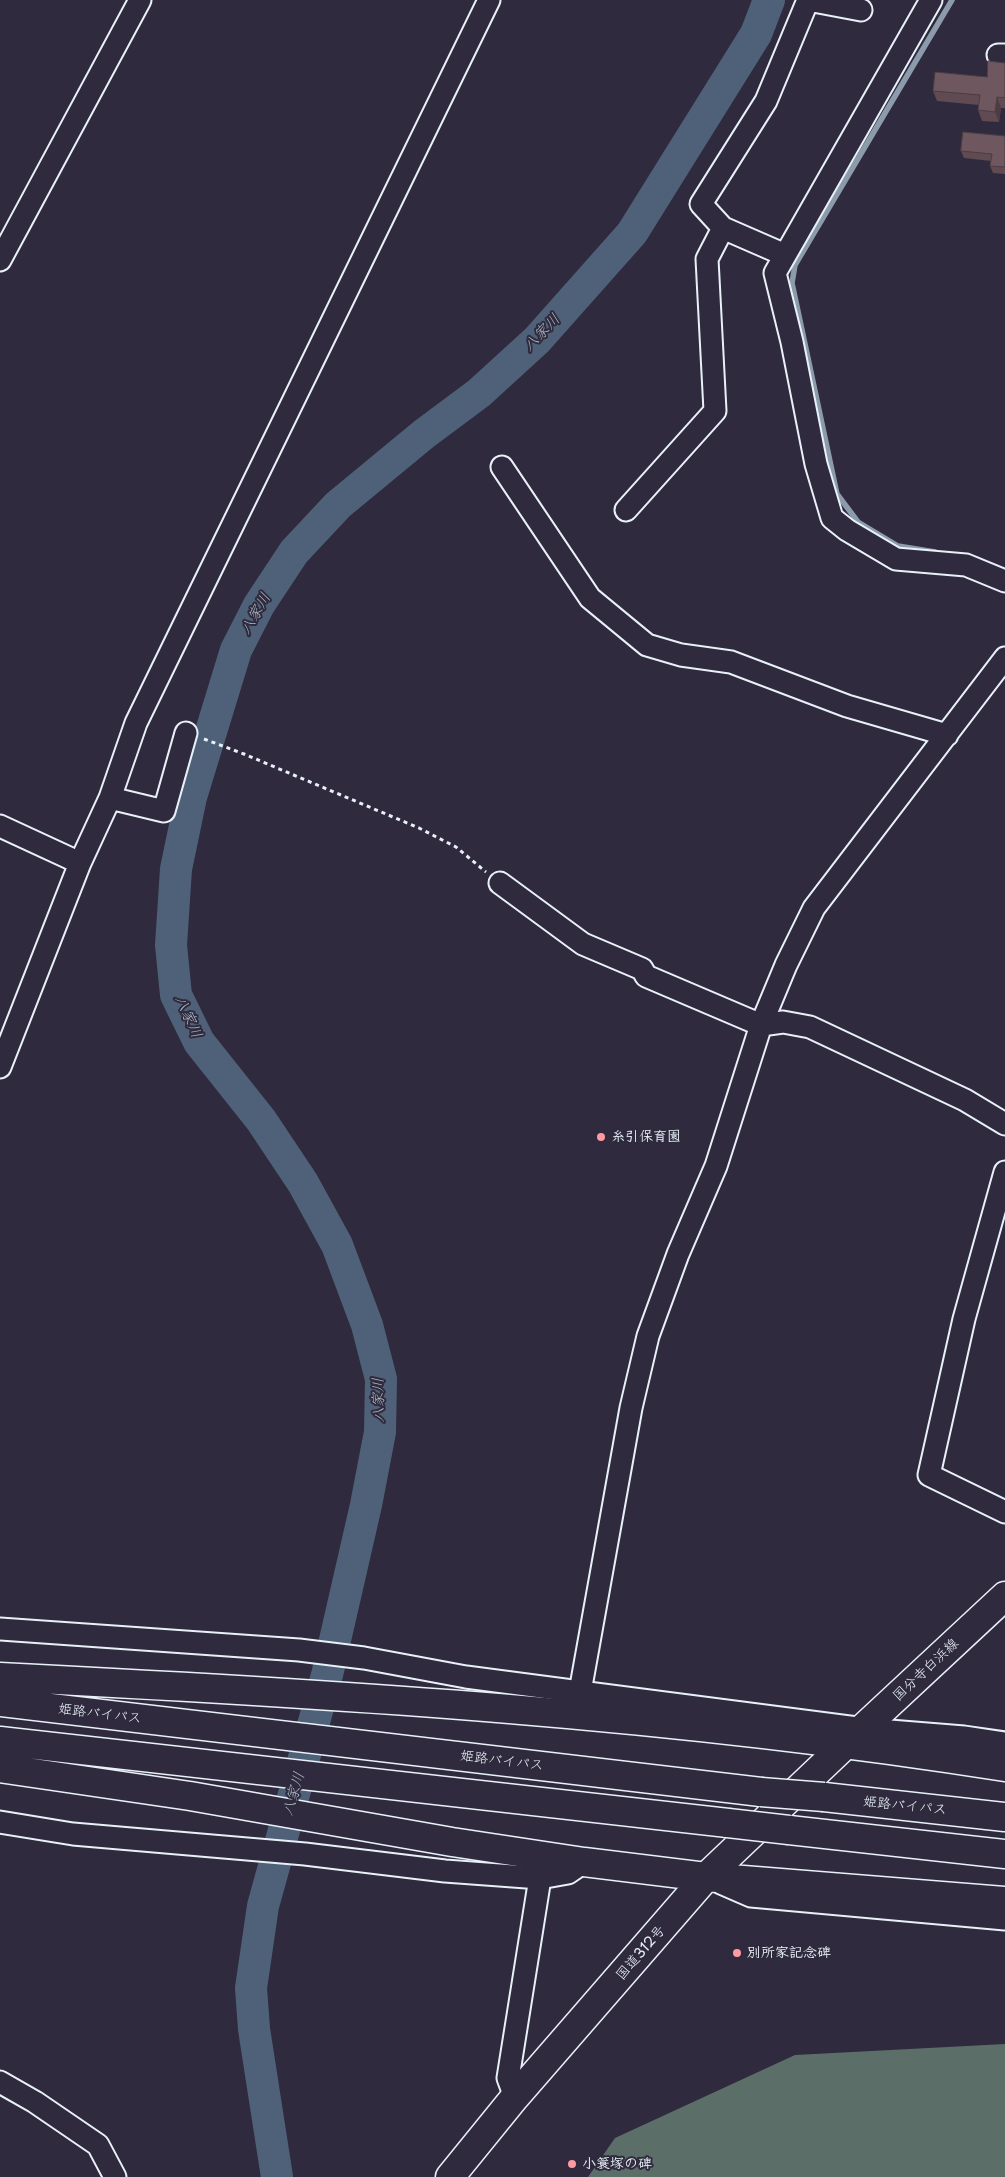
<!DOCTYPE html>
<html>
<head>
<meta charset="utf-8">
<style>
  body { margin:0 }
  canvas { display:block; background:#2f2a3d }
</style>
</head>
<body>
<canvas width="1005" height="2177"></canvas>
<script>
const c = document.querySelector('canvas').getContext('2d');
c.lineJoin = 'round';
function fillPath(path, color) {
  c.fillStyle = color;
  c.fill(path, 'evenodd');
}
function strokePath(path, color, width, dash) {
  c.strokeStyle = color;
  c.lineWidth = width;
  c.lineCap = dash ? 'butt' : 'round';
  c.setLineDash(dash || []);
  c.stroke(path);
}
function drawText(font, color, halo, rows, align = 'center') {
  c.font = font + ' "Playpen Sans","Klee One",sans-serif';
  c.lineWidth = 4;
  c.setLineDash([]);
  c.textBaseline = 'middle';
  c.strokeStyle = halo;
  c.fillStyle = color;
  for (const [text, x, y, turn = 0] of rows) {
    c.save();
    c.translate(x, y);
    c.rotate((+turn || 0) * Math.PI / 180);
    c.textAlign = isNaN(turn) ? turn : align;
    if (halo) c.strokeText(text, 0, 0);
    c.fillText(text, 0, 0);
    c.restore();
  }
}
fillPath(new Path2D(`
  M1005,2044V2177H588L615,2138L795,2055Z`), '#5b6e67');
strokePath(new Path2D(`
  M935,552L898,546L858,522L837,494L792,283L795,265L952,0`), '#8c9bac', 5.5);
strokePath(new Path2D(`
  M277,2177L254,2029L251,1988L263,1906L327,1675L366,1505L380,1432L381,1379L367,1325L337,1245L303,1183L261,1120L199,1042L176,995L171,945L176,869L191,797L236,650L259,605L294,552L338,505L424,434L479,393L537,340L632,233L756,34L769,0`), '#4e6179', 32);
const street = new Path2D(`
  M808,0L861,10
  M931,0L775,273L792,342L816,464L832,518L847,530L896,559L966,565L1005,581
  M998,55H1005
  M785,255L723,228L701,204L766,101L808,0
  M0,260L140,0
  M502,467L590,598L647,645L681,655L731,662L847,706L947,735
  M626,510L715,411L707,259L723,228
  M110,798L164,811L186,733
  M0,826L80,863
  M500,883L583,944L642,969L646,976L761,1025L783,1022L810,1027L965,1100L1005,1124
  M0,1067L80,863L110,798L136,723L489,0
  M1005,1172L964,1319L929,1475L1005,1512
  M0,1629L299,1650L364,1658L466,1677L580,1692L865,1729L964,1737L1005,1743
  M580,1692L631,1408L648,1336L678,1254L716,1166L761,1025L786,965L814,908L1005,658
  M0,1822L73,1834L305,1854L445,1871L540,1878L568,1873L584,1862
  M721,1883L751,1896L1005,1919
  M0,2082L35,2102L98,2145L115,2177
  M515,2097L508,2078L540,1878`);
const secondary = new Path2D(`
  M847,1743L1005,1596`);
const highway = new Path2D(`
  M0,1677C336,1694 672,1714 1005,1767
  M0,1702L761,1792
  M0,1741L728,1823
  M0,1768L190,1796L452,1842L584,1862L706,1877L1005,1901
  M824,1797L1005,1817
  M789,1830L1005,1854
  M450,2177L515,2097L706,1877L847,1743`);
strokePath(street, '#e8f1f8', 25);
strokePath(secondary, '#e8f1f8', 31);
strokePath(highway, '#e8f1f8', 31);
strokePath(new Path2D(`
  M204,739L244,754L419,828L456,847L486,872`), '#e8f1f8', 3, [4, 4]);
strokePath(street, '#2f2a3d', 21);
strokePath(secondary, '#2f2a3d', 28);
strokePath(highway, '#2f2a3d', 28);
const highwayBridge = new Path2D(`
  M761,1792L824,1797
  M728,1823L789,1830`);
strokePath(highwayBridge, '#e8f1f8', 31, []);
strokePath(highwayBridge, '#2f2a3d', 28);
fillPath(new Path2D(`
  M1005,63V108H1001L999,122L982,121L978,110L979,105L937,101L933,91L987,77Z
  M1005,136V174L993,173L990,166L991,161L964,158L961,151Z`), '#5f4b51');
fillPath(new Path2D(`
  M997,97L1001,108L999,122L995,112Z`), '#4d3d42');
const building = new Path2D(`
  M988,61L1005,63V98L997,97L995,112L978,110L980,95L933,91L935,72L987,77Z
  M963,132L1005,136V167L990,166L992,154L961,151Z`);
fillPath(building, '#6e575e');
strokePath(building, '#4d3d42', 1);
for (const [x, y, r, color] of [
  [601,1137,5,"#ff9aa2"],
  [737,1953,5,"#ff9aa2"],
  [572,2164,5,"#ff9aa2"]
]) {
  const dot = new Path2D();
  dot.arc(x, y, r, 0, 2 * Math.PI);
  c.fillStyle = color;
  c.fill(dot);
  strokePath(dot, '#2f2a3d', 2);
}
drawText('bold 14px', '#e8f1f8', '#2f2a3d', [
  ["糸引保育園",611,1137],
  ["別所家記念碑",747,1953],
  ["小簑塚の碑",582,2164]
], 'left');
drawText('14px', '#e8f1f8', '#2f2a3d', [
  ["国分寺白浜線",926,1670,-43],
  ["姫路バイパス",100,1714,7],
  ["姫路バイパス",502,1761,7],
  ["姫路バイパス",905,1806,6],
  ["国道312号",641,1953,-49]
]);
drawText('italic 15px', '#aab7c5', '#2f2a3d', [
  ["八家川",542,333,-46],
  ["八家川",256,614,-60],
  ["八家川",188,1017,66],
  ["八家川",379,1400,-91],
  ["八家川",294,1794,-74]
]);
</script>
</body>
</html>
